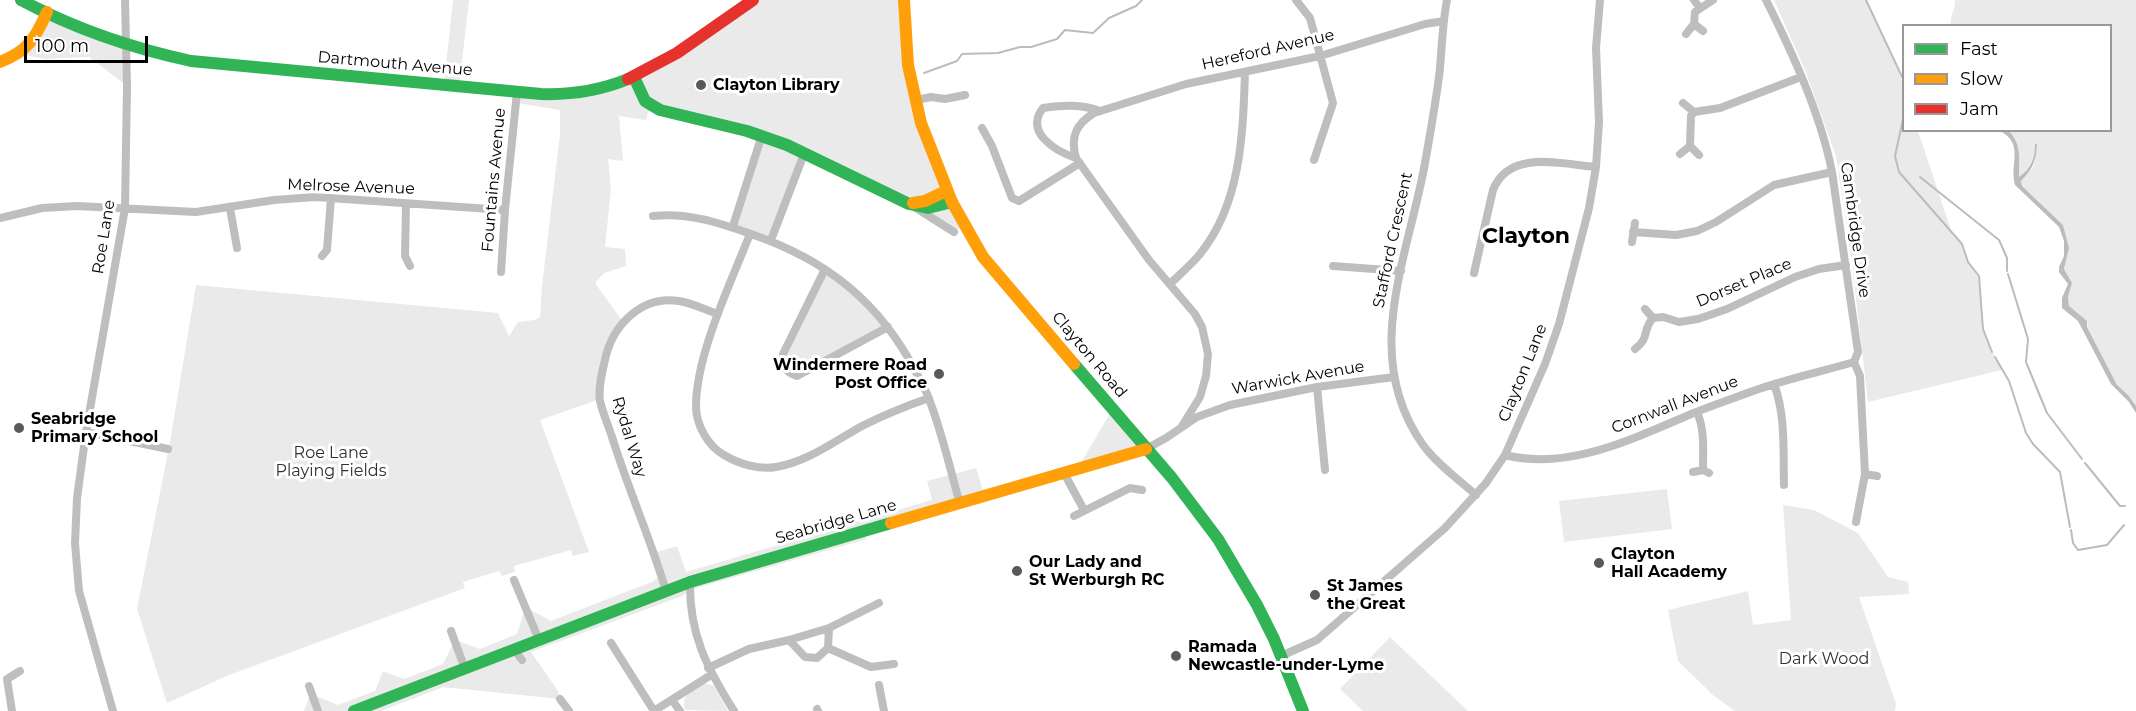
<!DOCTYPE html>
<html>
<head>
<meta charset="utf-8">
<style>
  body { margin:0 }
  #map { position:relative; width:2136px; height:711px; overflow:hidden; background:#fff; font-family:Montserrat,sans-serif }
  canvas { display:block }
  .legend { position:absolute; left:1902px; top:24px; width:210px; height:108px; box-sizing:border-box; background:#fff; border:2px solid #999; margin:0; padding:8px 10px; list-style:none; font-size:18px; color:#000 }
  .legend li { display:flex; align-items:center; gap:12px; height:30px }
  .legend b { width:30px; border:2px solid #999 }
  .scale { position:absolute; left:24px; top:36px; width:124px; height:27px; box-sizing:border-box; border:3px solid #000; border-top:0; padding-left:8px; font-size:18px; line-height:21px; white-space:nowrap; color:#000; -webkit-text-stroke:4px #fff; paint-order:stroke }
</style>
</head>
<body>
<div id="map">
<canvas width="2136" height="711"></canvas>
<ul class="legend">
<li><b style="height:8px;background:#30b455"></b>Fast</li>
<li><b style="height:8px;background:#ff9f0a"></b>Slow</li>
<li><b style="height:8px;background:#e5322d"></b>Jam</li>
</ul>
<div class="scale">100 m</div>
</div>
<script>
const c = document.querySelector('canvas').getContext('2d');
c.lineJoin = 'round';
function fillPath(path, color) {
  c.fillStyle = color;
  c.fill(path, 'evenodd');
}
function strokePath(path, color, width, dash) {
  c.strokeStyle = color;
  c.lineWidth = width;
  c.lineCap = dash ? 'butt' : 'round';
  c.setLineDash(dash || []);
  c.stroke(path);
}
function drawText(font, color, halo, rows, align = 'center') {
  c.font = font + ' Montserrat,sans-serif';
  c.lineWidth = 6;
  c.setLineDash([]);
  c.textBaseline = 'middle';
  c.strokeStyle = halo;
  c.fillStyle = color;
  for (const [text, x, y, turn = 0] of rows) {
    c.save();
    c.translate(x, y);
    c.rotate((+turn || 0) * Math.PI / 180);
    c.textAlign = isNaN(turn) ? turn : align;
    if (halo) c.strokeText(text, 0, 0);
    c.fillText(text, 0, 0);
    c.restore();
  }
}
fillPath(new Path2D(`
  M453,0H469L459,87L444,84Z
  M753,0H904L921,123L964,225L954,232L804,154L771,240L733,226L761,135L650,105L646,120L619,116L623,161L608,159L611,189L605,247L625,249L626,266L604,273L595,283L623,322L613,335L600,399L540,420L589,552L573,556L571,550L514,566L515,572L502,576L499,571L463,582L465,588L229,675L167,703L137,609L170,442L196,285L498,313L509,336L518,322L534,320L540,317L542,286L560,134V110L517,103V92L550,94L618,84Z
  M1774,0H1866L1897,67L1903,86L1904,130L1918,131L1953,236L1962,244L1968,262L1979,276L1983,329L1986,339L2002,370L1868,402L1852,264L1836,156L1805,70Z
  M1955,0H2136V406L2128,395L2117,385L2087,327L2088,324L2069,306L2068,297L2072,283L2064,269L2069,248L2063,225L2022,186L2021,181L2034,166L2037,144L2035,145C2035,159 2030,168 2019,177C2019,160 2022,145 2009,131L2110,130V26H1951C1949,16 1956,9 1955,0Z
  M47,12L125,44L127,86L89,57L45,59L20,54Z
  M825,269L888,327L797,376L787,372L783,354Z
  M1113,408L1146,449L1078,468Z
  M976,468L983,491L863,532L867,539L690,590L682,596L531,652L558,691L560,699L443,687L381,711H304L309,698L314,695L338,705L375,691L383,671L404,679L443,664L455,640L480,649L517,634L524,612L529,609L551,621L654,581L661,573L654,553L677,546L686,572L932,500L927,481Z
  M1667,489L1672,529L1564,542L1559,501Z
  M1783,505L1814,510L1858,533L1888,577L1908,582L1909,594L1859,597L1896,704L1895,711H1735L1714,696L1678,661L1668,610L1748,591L1753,625L1791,620Z
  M1390,637L1468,711H1363L1340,689Z
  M705,683L714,686L728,711L685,710C680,694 693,690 705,683Z`), '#eaeaea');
fillPath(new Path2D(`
  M2000,131H2009C2022,145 2019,159 2019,177C2031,168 2035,159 2035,144H2037C2036,161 2033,169 2021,181L2022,186L2063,225L2069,248L2064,269L2072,283L2068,297L2069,306L2087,321V327L2117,385L2128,395L2136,406V413L2129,402L2111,384L2078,321L2062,308V298L2068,284L2059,272V267L2064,256V241L2059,227L2015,185C2009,164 2025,144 2000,131Z`), '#bcbcbc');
strokePath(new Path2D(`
  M1866,0L1904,81
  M924,73L957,61L962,54L998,53L1020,47H1031L1057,39L1065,30L1093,33L1109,18L1136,6L1142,0
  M1904,115L1895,156L1899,172L1962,244L1968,262L1979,276L1983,329L1992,352
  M1920,177L1999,240L2007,258V271
  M2008,274L2028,339L2026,362L2047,413L2082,459
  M1995,357L2009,381L2026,433L2033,444L2060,472L2070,527
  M2085,463L2120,506H2125
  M2071,530L2073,543L2078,550L2107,545L2124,525`), '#bcbcbc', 2);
strokePath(new Path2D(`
  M1296,0L1310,18L1333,103L1314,160
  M1447,0C1442,25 1442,52 1439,77C1435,106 1430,135 1425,163C1408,258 1360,356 1423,445C1437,464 1458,479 1476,495
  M1694,0L1699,7
  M1766,0C1792,52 1821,115 1832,172L1858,352L1854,362L1860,376L1865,474L1856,522
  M1694,24L1703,31
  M1686,34L1694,24L1695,12L1713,0
  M916,100L931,97L945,99L965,95
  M1683,103L1694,112L1720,108L1801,77
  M1694,112L1691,116L1690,146L1699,155
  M982,128L992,146L1012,198L1019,201L1080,163
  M1680,154L1690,146
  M1076,158C1055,151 1024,132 1043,108C1063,105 1081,104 1100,111
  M406,204L405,256L410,266
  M230,208L237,248
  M916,208L954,232
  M653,216C687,212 720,223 751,234C827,260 880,302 917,374C921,382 926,390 929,399C942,432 950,469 960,504
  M0,218L42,208L77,206L196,212L274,200L315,197L505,210
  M733,226L762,135
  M1633,232L1676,235L1697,231L1716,222L1774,185L1832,172
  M750,234C731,282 696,355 696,406C696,425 708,446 724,455C739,464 759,470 776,467C807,462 835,441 862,426C884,415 906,406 929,398
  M771,240L804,154
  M1632,242L1635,223
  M322,256L327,250L331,198
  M1333,266L1401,271
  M825,269L783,354C782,367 785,372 797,376L888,327
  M501,272L505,210L517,92
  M1474,273L1493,190C1509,149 1561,164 1596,167
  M1170,284C1180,274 1191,265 1200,254C1241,204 1243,134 1245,72
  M1645,309L1653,318
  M1653,318L1663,317L1679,322L1698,319L1727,309L1795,277L1819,269L1846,265
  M1635,349C1650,338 1642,330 1653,318
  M1774,384C1786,416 1783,451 1784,485
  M1317,387L1325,470
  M1697,412C1705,430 1703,450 1703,470
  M1182,426L1200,397L1206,376L1208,354L1202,327L1195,314L1149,260L1076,158C1070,137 1076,124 1094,113L1186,84L1320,56L1425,24L1444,21
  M86,432L168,449
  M1146,449L1166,438L1197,417L1230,405L1317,387L1394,377
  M1505,455C1568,471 1632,439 1689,415C1710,406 1732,399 1753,391C1786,379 1820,372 1854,362
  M1693,472L1703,470L1709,473
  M1064,473L1084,510
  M1865,474L1877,476
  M1074,516L1130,488L1142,490
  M514,580L539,640
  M690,582C689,634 707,668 734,711
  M666,591C651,540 629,491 613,440C609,427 603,414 600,401C598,388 602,372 605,360C612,326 641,295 679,301C692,303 706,310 718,314
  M451,631L465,669
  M789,640L805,657L817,658L828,648L829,628
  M611,643L654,711
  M828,648L871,667L894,664
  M514,649L522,660
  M1281,656L1317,640L1445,528L1486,483L1505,455L1545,364L1559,324L1589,208L1596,167L1599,122L1596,48L1600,0
  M708,668L749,649L789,640L829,628L879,603
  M879,685L884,711
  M309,686L318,711
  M560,699L569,711
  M672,700L680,711
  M817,709L818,711
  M12,711L7,679L20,671
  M113,711L79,591L75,543L77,498L86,432L125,208L127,86L125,0
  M654,711L711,675`), '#bebebe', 8);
strokePath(new Path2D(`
  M21,0C75,29 131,48 191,61L541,94C572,95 599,91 628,79
  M634,77L645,101L660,110L747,131L787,145L909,204L928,208L952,202
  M1074,364L1172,478L1218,539L1257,605L1274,639L1303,711
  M354,711L690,582L891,523`), '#30b455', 12);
strokePath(new Path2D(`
  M904,0L908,65L921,123L952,202L983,257L1074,364
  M0,62C28,51 35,39 47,12
  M913,203L925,201L946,191
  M891,523L1146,449`), '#ff9f0a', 12);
strokePath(new Path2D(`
  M628,79L677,53L753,0`), '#e5322d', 12);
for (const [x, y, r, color] of [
  [701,85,6,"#595959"],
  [939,374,6,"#595959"],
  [19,428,6,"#595959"],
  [1599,563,6,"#595959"],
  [1017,571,6,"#595959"],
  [1315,595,6,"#595959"],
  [1176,656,6,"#595959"]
]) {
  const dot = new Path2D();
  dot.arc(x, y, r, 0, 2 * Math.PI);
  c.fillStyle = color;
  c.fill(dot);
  strokePath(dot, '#fff', 2);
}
drawText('16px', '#000', '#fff', [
  ["Hereford Avenue",1268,50,-13],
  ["Dartmouth Avenue",395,64,5],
  ["Fountains Avenue",494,180,-85],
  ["Melrose Avenue",351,187,2],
  ["Cambridge Drive",1855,230,82],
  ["Roe Lane",104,237,-81],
  ["Stafford Crescent",1393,240,-78],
  ["Dorset Place",1744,283,-23],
  ["Clayton Road",1089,355,50],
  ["Clayton Lane",1523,373,-68],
  ["Warwick Avenue",1298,378,-10],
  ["Cornwall Avenue",1675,405,-21],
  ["Rydal Way",629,437,73],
  ["Seabridge Lane",836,522,-16]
]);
drawText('bold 16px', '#000', '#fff', [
  ["Clayton Library",713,85],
  ["Windermere Road",927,365,"right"],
  ["Post Office",927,383,"right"],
  ["Seabridge",31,419],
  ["Primary School",31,437],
  ["Clayton",1611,554],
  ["Hall Academy",1611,572],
  ["Our Lady and",1029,562],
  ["St Werburgh RC",1029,580],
  ["St James",1327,586],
  ["the Great",1327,604],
  ["Ramada",1188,647],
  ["Newcastle-under-Lyme",1188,665]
], 'left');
drawText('16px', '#303030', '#fff', [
  ["Roe Lane",331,453],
  ["Playing Fields",331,471],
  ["Dark Wood",1824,659]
]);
drawText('bold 22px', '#000', '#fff', [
  ["Clayton",1526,237]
]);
</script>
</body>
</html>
